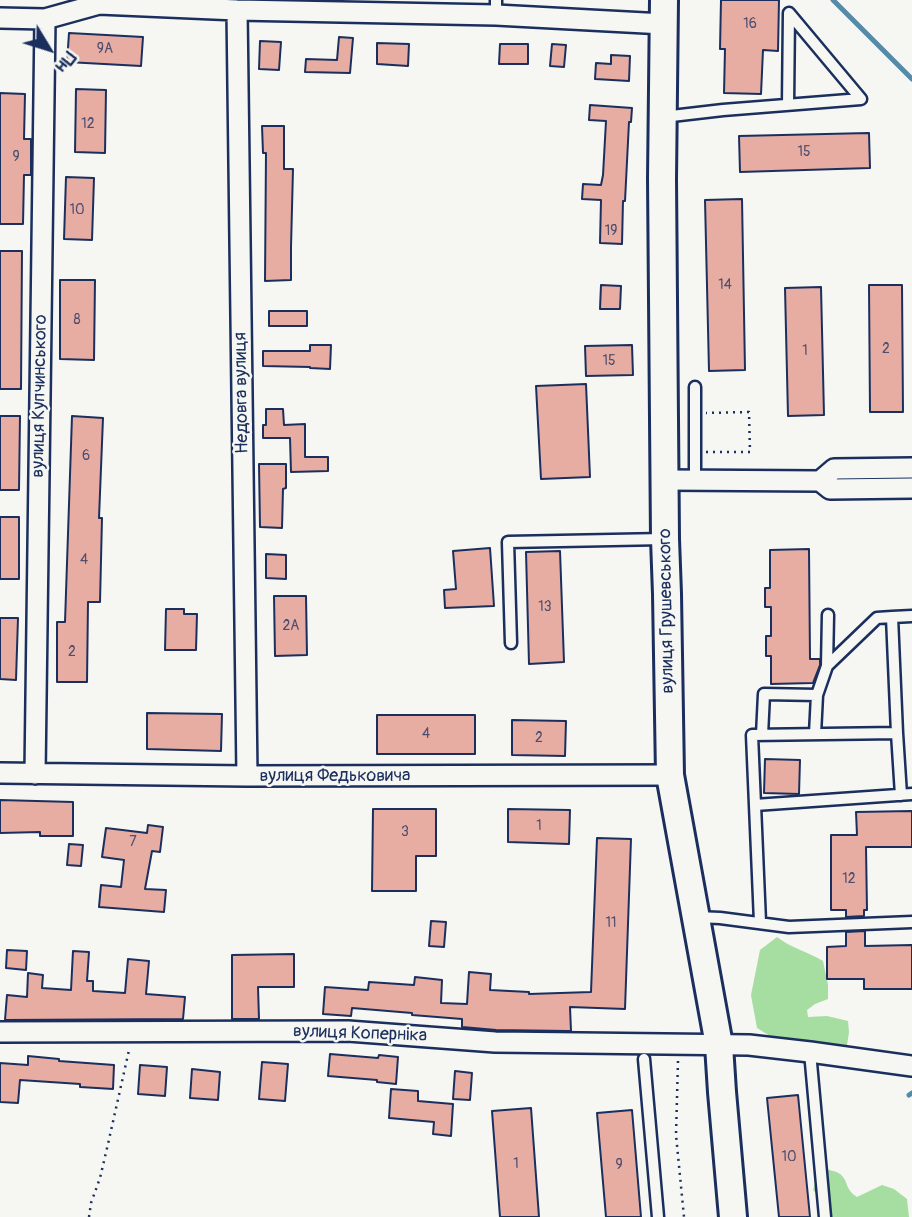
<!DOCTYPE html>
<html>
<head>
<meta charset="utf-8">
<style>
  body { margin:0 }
  #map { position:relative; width:912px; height:1217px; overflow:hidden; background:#f6f6f2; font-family:Pangolin,sans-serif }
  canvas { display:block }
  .north { position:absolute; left:14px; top:14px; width:70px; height:70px; -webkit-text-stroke:5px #f6f6f2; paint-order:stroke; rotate:128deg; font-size:19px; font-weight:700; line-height:28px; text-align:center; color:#1b2f5e }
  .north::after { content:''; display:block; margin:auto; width:24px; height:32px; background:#1b2f5e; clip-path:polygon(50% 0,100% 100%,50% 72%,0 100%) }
</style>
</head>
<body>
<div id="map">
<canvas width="912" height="1217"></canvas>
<div class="north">Пн</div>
</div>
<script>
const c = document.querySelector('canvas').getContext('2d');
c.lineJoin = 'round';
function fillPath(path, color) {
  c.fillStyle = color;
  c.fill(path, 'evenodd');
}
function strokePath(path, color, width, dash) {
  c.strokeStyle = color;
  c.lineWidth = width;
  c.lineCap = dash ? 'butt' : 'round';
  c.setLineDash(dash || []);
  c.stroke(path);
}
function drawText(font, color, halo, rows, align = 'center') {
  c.font = font + ' Pangolin,sans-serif';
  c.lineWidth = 5;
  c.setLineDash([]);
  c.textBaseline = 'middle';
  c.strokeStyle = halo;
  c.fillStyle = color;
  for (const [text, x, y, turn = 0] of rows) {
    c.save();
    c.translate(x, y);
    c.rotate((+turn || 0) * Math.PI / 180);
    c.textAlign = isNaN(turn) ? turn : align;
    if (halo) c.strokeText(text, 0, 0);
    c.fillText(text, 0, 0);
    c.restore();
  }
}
fillPath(new Path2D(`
  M777,937C791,948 808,952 823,961L828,985V999L815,1004L807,1010L808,1017L827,1016L848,1021L849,1032L846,1052L770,1036L757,1028L751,995L760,950Z
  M823,1168C828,1170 836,1171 840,1174C849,1181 844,1189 857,1197L882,1185L894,1189L907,1199L909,1217H821L825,1203L813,1190L816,1179Z`), '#a6dda1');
strokePath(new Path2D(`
  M833,0L912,79
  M909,1095L912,1093`), '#558ba8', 5);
const building = new Path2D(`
  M721,0H779L778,51L763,50L761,94L724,93L725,49H720Z
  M69,33L143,37L141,66L67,62Z
  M339,37L353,38L350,73L305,72L306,59L337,60Z
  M260,41L281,42L279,70L259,69Z
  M377,43L409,44L408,66L377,64Z
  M500,44H528V64H499Z
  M552,44L566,45L564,67L550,66Z
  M611,55L630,56L629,81L595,79L596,63L611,64Z
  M76,89L106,90L105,153L75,152Z
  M0,93L25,94L24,139H31V175H24L23,224H0Z
  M590,105L632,108L631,122H629L625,201H623L622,244L600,243L601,200L582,199L583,184L601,185L603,175L606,121L589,120Z
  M262,126H284V169H293L291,247V280L265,281L266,153H263Z
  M869,133L870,168L740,172L739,136Z
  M66,177L94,178L92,240L64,239Z
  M742,199L745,370L709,371L705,200Z
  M0,251H22L21,389H0Z
  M60,280H95L94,360L60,359Z
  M601,285L621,286L620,309H600Z
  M869,285H902L903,412H870Z
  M821,287L824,415L788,416L785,288Z
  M269,311H307V326H269Z
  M310,345H331L330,369L310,368V367L263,366V351H310Z
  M632,345L633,375L586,376L585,346Z
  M586,384L590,477L541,479L536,386Z
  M266,409H283L284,425L305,424V457H328V471L291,472L290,438H263V425H266Z
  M0,416H20L19,490H0Z
  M72,416L103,418L99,518H102L100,602H88L87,682H57V622H65Z
  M259,464H286V488L283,489L282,528L260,527Z
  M0,517H19V579H0Z
  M490,548L494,606L445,608L444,590L456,589L453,551Z
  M809,549L810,659H820V665L813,683L771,684V656H766V636H771V607H765V588H770V550Z
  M560,551L564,662L529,664L526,552Z
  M266,554L286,555V579L266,578Z
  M274,596H306L307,655L275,656Z
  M166,609H184V614H197L196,650H165Z
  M0,618H18L16,680L0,679Z
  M147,713L222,714L221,751L147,749Z
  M377,715H475V754H377Z
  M512,720L566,721L565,756L512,755Z
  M765,759L800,760L799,794L764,793Z
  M0,800L73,802V836H40V832L0,833Z
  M373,809H436V856H416V891H372Z
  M508,809L570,810L569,844L508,842Z
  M912,811V847H866L867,910H864V916L846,917V910H831V835H857L856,812Z
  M148,825L163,827L160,852L152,851L145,889L166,890L164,912L99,907L101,885L121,887L124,860L102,857L106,828L147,833Z
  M597,838L631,839L625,1009L570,1007L571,1031H568L496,1030L462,1027V1019L412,1015V1013L352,1008L351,1016L323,1014L325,987L368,990L369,982L414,985L415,977L442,980L441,1003L467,1004L469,972L491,974L490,990L529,992V994L591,992Z
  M69,844L83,845L81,866L67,865Z
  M431,921L446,922L444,947L429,946Z
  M865,931V946L912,945V989H864V979H827V947L846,946V932Z
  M7,950L27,951L26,970L6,968Z
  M73,951L89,952L87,981H93V991L125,993L128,959L149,961L146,994L185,997L183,1019L5,1020L7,995L27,997L28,973L43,975L42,988L71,990Z
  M294,954V987H258L259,1019H232V955Z
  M330,1054L378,1058L379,1055L398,1057L396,1084L377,1082V1080L328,1076Z
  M28,1056L59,1059V1061L114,1065L113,1089L80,1087V1084L20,1080L18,1103L0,1102V1063L28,1065Z
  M262,1062L288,1064L285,1101L259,1099Z
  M140,1065L167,1067L165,1096L138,1094Z
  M192,1069L220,1072L218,1100L190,1098Z
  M455,1071L472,1073L470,1100L453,1099Z
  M391,1089L418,1091V1101L453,1104L451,1136L433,1134L434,1122L389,1118Z
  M798,1095L810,1217H779L767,1098Z
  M531,1108L539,1217H500L492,1111Z
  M632,1110L641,1217H606L597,1113Z`);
fillPath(building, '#e7ada3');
strokePath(building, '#1b2f5e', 2);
const lane = new Path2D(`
  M496,0V15
  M663,117L723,110L861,99L789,13L788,105
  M695,387V481
  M511,643L508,542L664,539
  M827,666L828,615
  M815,734L817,695L827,666L877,618L892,617
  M762,735L764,694L817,695
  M901,795L897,733L892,617L912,616
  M755,805L912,794
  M696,917L720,918L789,927L912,922
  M760,922L752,735L897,733
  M810,1052L825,1217
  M644,1059L658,1217`);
const street = new Path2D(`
  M237,10L247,776
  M0,18L45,19L99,4L237,10L496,15L664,24
  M665,480L820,481L830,489L912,488
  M820,481L834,469L912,468
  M0,773L247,776L670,775
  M35,774L45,19
  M0,1032L348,1031L495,1042L749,1045L810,1052L912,1066`);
const secondary = new Path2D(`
  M664,0L662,179L665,539L667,594L670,775L719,1045L722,1092L733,1217`);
strokePath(lane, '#1b2f5e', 15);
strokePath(street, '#1b2f5e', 24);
strokePath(secondary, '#1b2f5e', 32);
strokePath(new Path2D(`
  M706,452H750L749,412L706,413
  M678,1061L676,1135L684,1217
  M89,1217L91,1203L100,1178L108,1144L129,1050`), '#1b2f5e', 2.5, [2, 5]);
strokePath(lane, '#f6f6f2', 10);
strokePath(street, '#f6f6f2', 19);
strokePath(secondary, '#f6f6f2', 26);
drawText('14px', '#4e4e6f', null, [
  ["16",750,24],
  ["9А",105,49],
  ["12",88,124],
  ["15",804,152],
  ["9",16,157],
  ["10",77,210],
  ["19",611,231],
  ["14",725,285],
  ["8",77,320],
  ["2",886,349],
  ["1",805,351],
  ["15",609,361],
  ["6",86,456],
  ["4",84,560],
  ["13",545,607],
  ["2А",291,626],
  ["2",72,652],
  ["4",426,734],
  ["2",539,738],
  ["1",539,826],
  ["3",405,832],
  ["7",133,842],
  ["12",849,879],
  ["11",611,923],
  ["10",789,1157],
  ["1",516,1164],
  ["9",619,1165]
]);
drawText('18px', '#1b2f5e', '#f6f6f2', [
  ["Недовга вулиця",242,393,-91],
  ["вулиця Купчинського",40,396,-89],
  ["вулиця Грушевського",667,611,-91],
  ["вулиця Федьковича",335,776],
  ["вулиця Коперніка",360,1034,2]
]);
</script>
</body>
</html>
